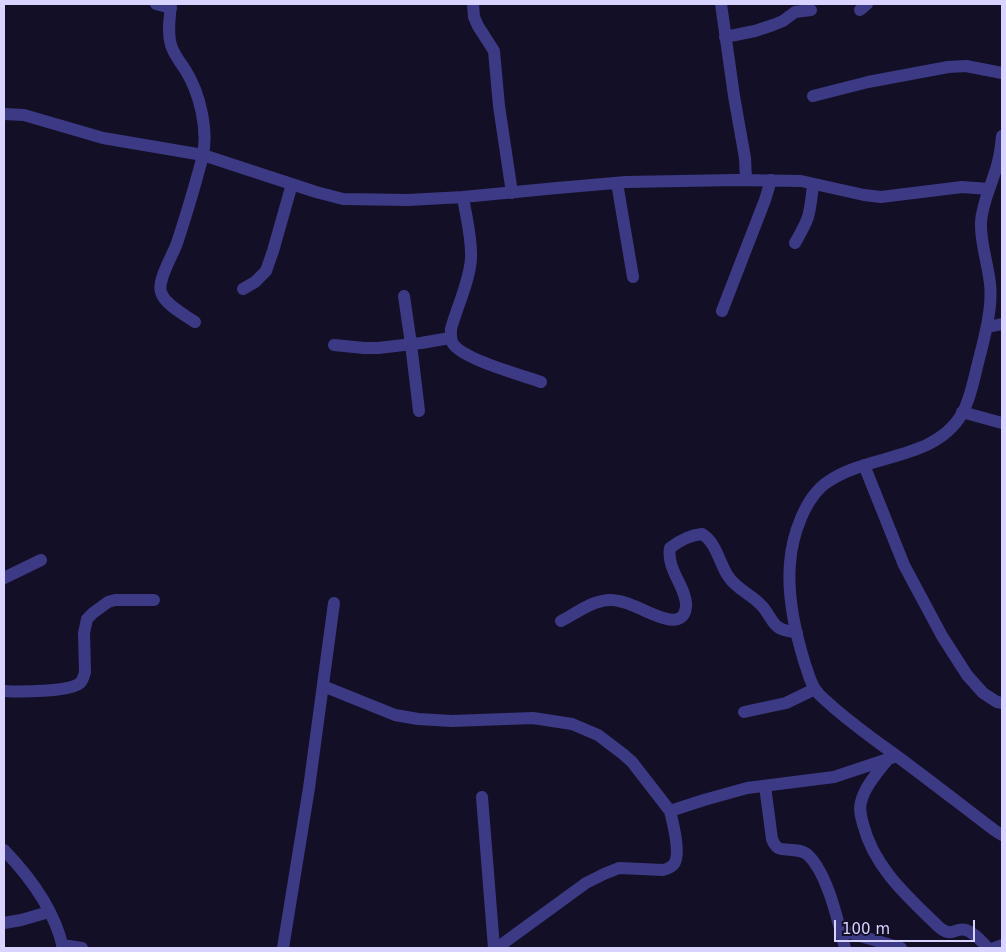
<!DOCTYPE html>
<html>
<head>
<meta charset="utf-8">
<style>
  body { margin:0 }
  #map { position:relative; width:1006px; height:952px; overflow:hidden; background:#130f26; font-family:"DejaVu Sans",sans-serif }
  canvas { display:block }
  .frame { position:absolute; inset:0; border:5px solid #d9d4ff; pointer-events:none }
  .scale { position:absolute; left:834px; top:920px; width:141px; height:22px; box-sizing:border-box; border:2px solid #d9d4ff; border-top:0; padding-left:6px; font-size:15px; line-height:18px; white-space:nowrap; color:#d9d4ff; -webkit-text-stroke:4px #130f26; paint-order:stroke }
</style>
</head>
<body>
<div id="map">
<canvas width="1006" height="952"></canvas>
<div class="frame"></div>
<div class="scale">100 m</div>
</div>
<script>
const c = document.querySelector('canvas').getContext('2d');
c.lineJoin = 'round';
function strokePath(path, color, width, dash) {
  c.strokeStyle = color;
  c.lineWidth = width;
  c.lineCap = dash ? 'butt' : 'round';
  c.setLineDash(dash || []);
  c.stroke(path);
}
strokePath(new Path2D(`
  M156,4L171,8
  M171,4C170,17 167,32 171,45C174,55 181,63 186,71C200,94 208,129 203,155C201,164 198,173 196,181C190,202 184,222 177,243C173,255 157,280 161,292C164,304 185,315 195,322
  M473,4L474,17L478,26L494,51L499,106L512,193
  M721,4L734,96L745,158L746,180
  M860,10L867,4
  M725,37L755,31L773,25L783,21L795,12L811,10
  M813,96L868,82L948,67L966,66L1002,73
  M4,114L24,115L103,138L203,155L316,192L343,199L408,200L463,197L557,188L626,182L736,180L801,181L864,195L881,197L962,187L989,189
  M1002,136C1001,149 999,162 994,175C989,191 982,205 981,222C980,243 988,263 990,284C993,309 983,343 977,367C973,383 970,400 962,414C934,461 871,453 829,481C805,496 792,536 790,563C787,597 795,632 805,664C808,672 810,682 815,689C819,696 828,702 834,708C853,724 873,739 894,754C928,779 961,805 994,830L1002,835
  M617,183L633,277
  M463,197C466,217 472,238 471,258C470,280 457,307 451,329C451,335 450,339 453,344C465,360 521,375 541,382
  M795,243C800,234 805,226 808,217C811,206 812,195 813,184
  M243,289L255,282L266,271L273,251L292,184
  M404,296L411,344L419,411
  M722,311L765,200L771,180
  M987,325L993,326L1002,324
  M334,345L364,348H378L421,343L450,338
  M962,412L1002,423
  M864,465L904,565L942,636L967,675L983,693L997,702L1002,703
  M4,578L41,560
  M561,621C577,613 592,600 611,600C618,600 627,603 634,606C646,610 683,634 686,607C688,589 666,570 670,548C679,541 689,535 702,534C716,542 719,562 728,576C736,589 751,594 762,606C768,612 771,622 778,627C783,631 791,631 797,633
  M323,686L395,715L418,719L452,721L533,718L572,724L598,735L623,754L632,762L670,811
  M4,691C18,692 70,692 80,683C83,680 84,676 85,672L84,633L87,619L93,613L108,602L115,600H154
  M744,712L786,703L815,689
  M888,759C878,772 865,786 861,802C859,810 861,817 863,824C874,868 909,898 940,928C953,938 955,927 966,930C975,933 982,942 988,948
  M765,786L772,839C773,842 774,844 776,846C781,853 798,846 808,855C828,874 838,922 845,948
  M482,797L494,948
  M4,850C30,877 55,911 63,948
  M4,923L21,920L49,912
  M840,930L901,948
  M62,945L82,948
  M283,948L309,788L334,603
  M499,948L505,942L586,883L604,874L619,868L663,870C667,869 671,868 674,864C681,854 673,823 670,811L704,800L747,788L834,777L897,756
  M994,948L1002,945`), '#3d3a85', 12);
</script>
</body>
</html>
